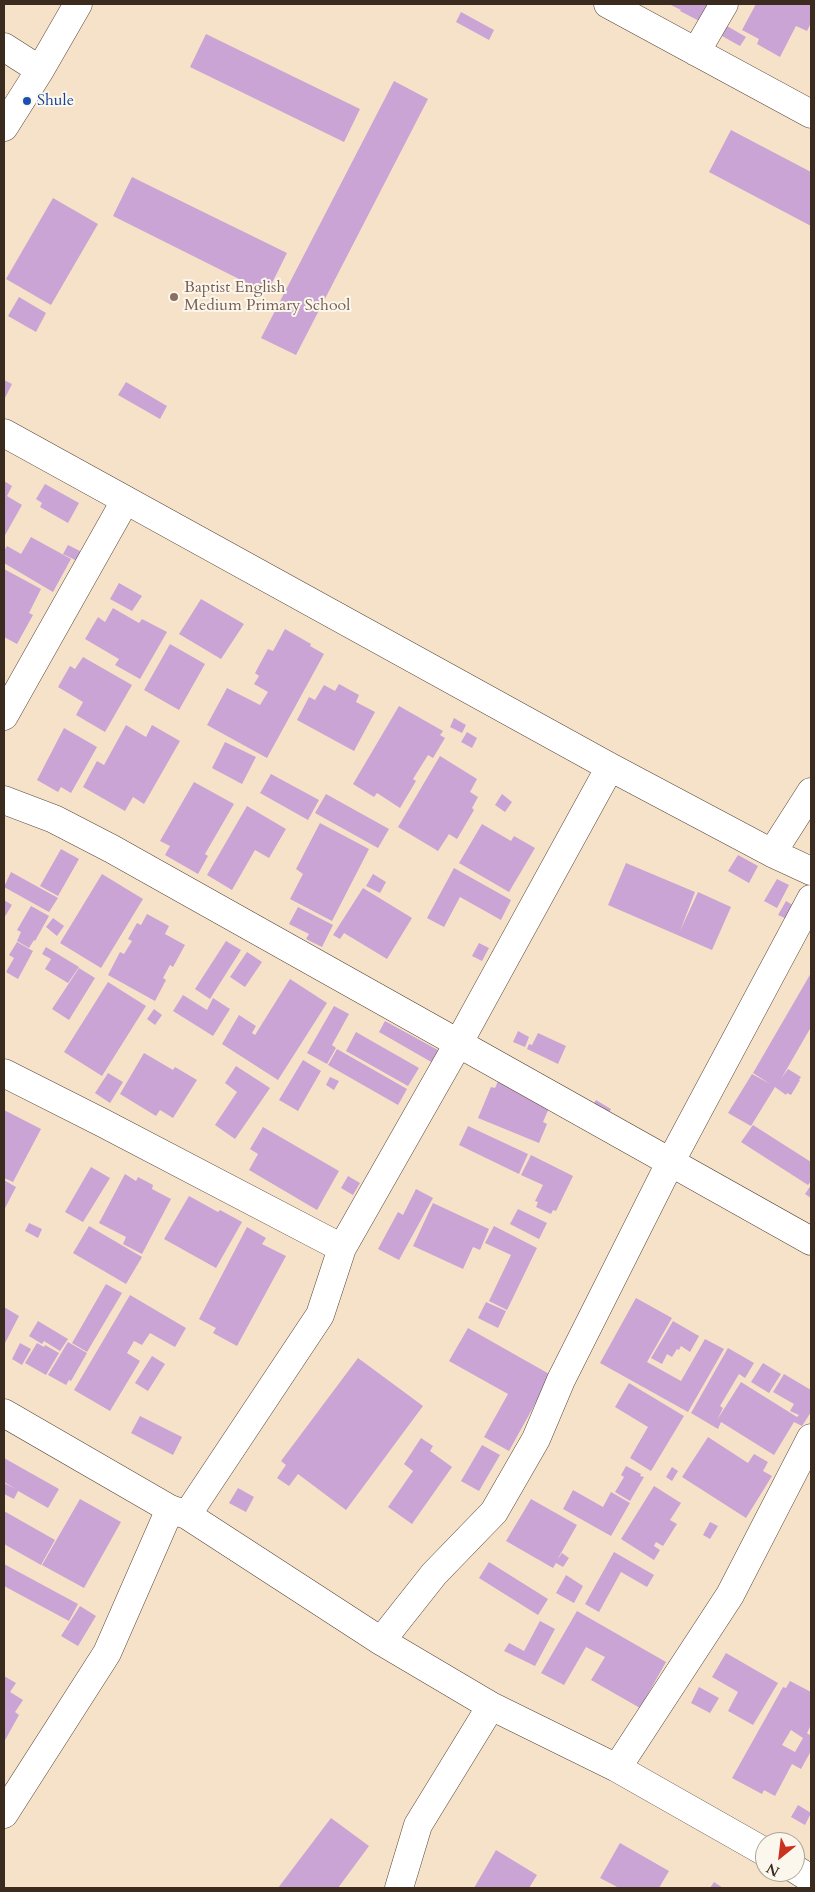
<!DOCTYPE html>
<html>
<head>
<meta charset="utf-8">
<style>
  body { margin:0 }
  #map { position:relative; width:815px; height:1892px; overflow:hidden; background:#f6e2c9; font-family:Cardo,serif }
  canvas { display:block }
  .frame { position:absolute; inset:0; border:5px solid #3b2a1e; pointer-events:none }
  .north { position:absolute; left:755px; top:1832px; width:50px; height:50px; box-sizing:border-box; background:#fbf7ec; border:1px solid #aea59a; border-radius:50%; rotate:209deg; font-size:14px; font-weight:700; line-height:20px; text-align:center; color:#3b2a1e }
  .north::after { content:''; display:block; margin:auto; width:18px; height:22px; background:#c8321e; clip-path:polygon(50% 0,100% 100%,50% 72%,0 100%) }
</style>
</head>
<body>
<div id="map">
<canvas width="815" height="1892"></canvas>
<div class="frame"></div>
<div class="north">N</div>
</div>
<script>
const c = document.querySelector('canvas').getContext('2d');
c.lineJoin = 'round';
function fillPath(path, color) {
  c.fillStyle = color;
  c.fill(path, 'evenodd');
}
function strokePath(path, color, width, dash) {
  c.strokeStyle = color;
  c.lineWidth = width;
  c.lineCap = dash ? 'butt' : 'round';
  c.setLineDash(dash || []);
  c.stroke(path);
}
function drawText(font, color, halo, rows, align = 'center') {
  c.font = font + ' Cardo,serif';
  c.lineWidth = 4;
  c.setLineDash([]);
  c.textBaseline = 'middle';
  c.strokeStyle = halo;
  c.fillStyle = color;
  for (const [text, x, y, turn = 0] of rows) {
    c.save();
    c.translate(x, y);
    c.rotate((+turn || 0) * Math.PI / 180);
    c.textAlign = isNaN(turn) ? turn : align;
    if (halo) c.strokeText(text, 0, 0);
    c.fillText(text, 0, 0);
    c.restore();
  }
}
fillPath(new Path2D(`
  M669,4H715L705,24L680,11L681,10Z
  M756,4H811V23L807,31L796,26L780,57L757,44L759,39L742,30Z
  M461,12L494,30L489,40L456,22Z
  M727,26L746,37L740,46L722,36Z
  M206,34L360,109L344,142L190,67Z
  M394,81L428,99L296,355L261,338Z
  M731,130L811,172V226L709,172Z
  M132,177L287,253L267,293L113,216Z
  M53,198L98,224L51,305L6,279Z
  M19,297L46,313L36,332L8,316Z
  M4,380L12,384L4,400Z
  M126,382L167,406L160,419L118,395Z
  M4,481L12,486L7,496L22,505L4,537Z
  M45,484L79,503L68,523L40,507L42,503L36,499Z
  M31,537L71,559L53,592L4,563V551L7,546L21,554Z
  M68,545L82,552L77,561L63,554Z
  M4,569L41,589L29,613L33,615L17,644L4,637Z
  M119,583L142,596L132,611L110,599Z
  M201,599L244,624L221,659L179,634Z
  M113,608L139,623L142,619L167,632L140,679L115,665L119,659L85,639L98,617L105,622Z
  M285,629L311,644L310,646L324,654L267,758L207,725L227,688L260,705L268,692L254,684L259,676L255,673L268,649L273,651Z
  M170,644L205,664L179,710L144,690Z
  M83,657L132,685L105,732L76,715L83,702L58,687L70,666L75,669Z
  M339,684L359,695L356,702L375,712L354,751L297,720L309,697L315,700L324,685L335,691Z
  M399,706L443,731L440,735L445,738L433,758L428,755L413,779L416,781L400,808L377,793L374,797L353,784Z
  M454,718L466,725L462,733L450,727Z
  M126,725L146,737L152,725L180,741L144,804L133,797L125,811L83,787L97,761L104,765Z
  M64,728L97,747L71,793L61,787L58,792L37,780Z
  M467,732L477,738L472,748L461,742Z
  M225,742L256,757L242,784L212,768Z
  M440,756L477,779L470,792L478,797L472,808L474,810L457,839L449,834L438,851L398,827Z
  M271,774L319,800L308,820L260,793Z
  M194,782L234,804L205,854L208,856L198,874L165,855L170,846L160,841Z
  M326,794L389,829L378,848L315,813Z
  M502,794L512,802L505,812L495,805Z
  M247,806L286,829L269,858L255,850L232,890L207,875Z
  M320,823L369,849L332,921L290,899L303,874L296,869Z
  M482,824L511,841L514,836L535,848L509,892L459,863Z
  M61,849L79,859L58,896L40,886Z
  M738,855L758,866L749,883L728,871Z
  M626,863L695,892L680,931L698,892L731,907L712,950L608,905Z
  M454,868L511,900L501,920L460,897L444,927L427,918Z
  M11,872L58,898L49,912L4,887Z
  M102,874L143,899L101,968L60,943Z
  M373,874L386,882L380,893L366,886Z
  M777,879L789,885L777,908L764,901Z
  M363,888L412,918L387,959L344,933L340,939L333,935Z
  M4,900L12,905L4,918Z
  M786,901L796,907L789,920L778,915Z
  M31,906L49,916L35,941L34,940L29,948L17,941L21,932L17,930Z
  M298,907L333,925L322,947L306,939L309,934L289,924Z
  M147,914L169,926L165,934L185,945L173,967L170,965L163,978L166,980L155,1001L108,975L120,952L124,954L132,941L128,939L137,923L141,925Z
  M53,918L64,926L57,936L46,927Z
  M226,941L241,950L210,999L195,989Z
  M17,942L33,951L18,979L6,972L14,958L9,955Z
  M479,943L489,948L482,961L472,956Z
  M46,947L79,967L68,983L45,969L51,959L42,954Z
  M247,952L262,962L245,987L230,977Z
  M79,968L95,978L69,1020L52,1009Z
  M811,973V1027L781,1079L788,1069L801,1077L799,1080H800L791,1095L787,1093L786,1095L775,1087L751,1126L728,1113L752,1074L770,1084L753,1073Z
  M290,979L327,1003L278,1080L222,1044L239,1015L256,1026L252,1033L255,1035Z
  M108,982L146,1006L102,1076L64,1052Z
  M183,995L207,1010L213,998L230,1009L213,1036L173,1011Z
  M334,1006L349,1014L332,1045L336,1048L327,1064L307,1053Z
  M154,1009L162,1015L155,1025L147,1019Z
  M385,1021L447,1055L440,1067L379,1032Z
  M518,1031L529,1037L525,1047L513,1042Z
  M356,1032L419,1068L408,1086L346,1051Z
  M538,1033L566,1046L558,1064L527,1049L529,1044L532,1045Z
  M337,1049L407,1089L398,1105L328,1065Z
  M144,1053L173,1070L175,1067L197,1080L173,1118L160,1110L156,1116L120,1094Z
  M303,1060L321,1071L298,1111L279,1100Z
  M236,1066L270,1088L235,1139L215,1125L237,1092L225,1083Z
  M108,1073L123,1082L110,1103L95,1093Z
  M330,1077L339,1081L334,1090L326,1085Z
  M499,1079L552,1101L543,1122L547,1124L539,1143L478,1118L491,1087L495,1088Z
  M596,1100L611,1109L605,1121L589,1112Z
  M4,1110L41,1129L13,1182L4,1178Z
  M753,1125L811,1162V1181L808,1185L741,1142Z
  M468,1126L528,1154L519,1174L459,1145Z
  M263,1127L339,1171L317,1210L249,1170L258,1154L250,1149Z
  M531,1155L573,1176L556,1211L553,1210L551,1214L536,1207L538,1202L535,1201L543,1185L521,1175Z
  M91,1167L110,1178L83,1222L65,1212Z
  M125,1174L136,1181L138,1177L153,1185L152,1189L171,1199L142,1254L123,1244L126,1237L99,1223Z
  M348,1176L360,1183L353,1195L341,1188Z
  M4,1180L16,1187L4,1210Z
  M811,1185V1198L805,1194Z
  M416,1189L433,1198L399,1260L378,1249L398,1212L403,1215Z
  M189,1196L218,1212L220,1210L242,1222L216,1268L164,1239Z
  M433,1203L489,1229L480,1250L473,1247L463,1269L413,1246Z
  M518,1209L547,1223L539,1239L510,1224Z
  M29,1223L42,1229L38,1238L25,1231Z
  M89,1226L142,1257L126,1284L73,1253Z
  M494,1226L537,1248L507,1310L489,1301L511,1255L485,1243Z
  M247,1227L266,1238L262,1244L286,1256L237,1346L213,1333L216,1328L199,1319Z
  M106,1284L122,1293L87,1352L72,1343Z
  M130,1295L186,1328L175,1347L150,1333L142,1345L134,1341L127,1353L140,1361L110,1411L74,1390Z
  M636,1298L672,1318L647,1362L681,1381L705,1339L724,1349L688,1412L600,1363Z
  M486,1302L506,1311L498,1328L478,1318Z
  M4,1307L19,1316L4,1345Z
  M38,1321L68,1339L60,1351L44,1341L42,1344L29,1336Z
  M673,1321L699,1336L690,1352L681,1346L679,1350L677,1349L672,1357L667,1354L662,1364L651,1358Z
  M468,1328L551,1375L509,1451L484,1437L508,1394L449,1361Z
  M68,1342L87,1353L71,1381L69,1380L66,1385L48,1375Z
  M20,1343L31,1349L22,1365L12,1359Z
  M37,1343L44,1347L45,1345L59,1353L46,1375L25,1363Z
  M728,1348L754,1363L745,1378L739,1374L720,1406L723,1408L717,1420L741,1382L797,1417L799,1415L790,1411L794,1404L773,1392L784,1374L811,1390V1412L802,1426L794,1422L774,1455L721,1422L718,1429L691,1413Z
  M152,1356L165,1364L148,1391L135,1383Z
  M358,1358L423,1406L346,1510L298,1474L289,1486L277,1478L286,1465L281,1461Z
  M763,1363L781,1374L769,1393L751,1382Z
  M629,1383L684,1416L651,1471L630,1458L648,1427L615,1407Z
  M140,1416L182,1437L173,1455L131,1433Z
  M708,1437L748,1463L754,1454L768,1462L763,1471L772,1476L746,1518L682,1477Z
  M421,1438L433,1446L430,1451L452,1467L412,1524L388,1507L413,1471L404,1464Z
  M482,1445L500,1455L479,1491L461,1481Z
  M4,1458L59,1489L48,1508L18,1491L14,1499L4,1494V1483L16,1489L4,1482Z
  M626,1466L641,1474L640,1476L644,1477L630,1501L615,1492L624,1477L621,1475Z
  M672,1467L678,1471L672,1481L666,1477Z
  M654,1486L681,1503L670,1520L677,1524L663,1546L656,1542L654,1546L660,1550L654,1560L621,1539Z
  M238,1488L254,1497L246,1512L229,1503Z
  M573,1490L603,1507L611,1492L630,1503L611,1536L563,1509Z
  M80,1499L121,1522L84,1588L42,1565Z
  M531,1499L577,1525L557,1560L562,1553L569,1558L563,1567L556,1563L553,1568L506,1541Z
  M4,1511L55,1540L41,1565L4,1544Z
  M710,1522L718,1526L710,1539L703,1535Z
  M614,1552L654,1575L647,1587L621,1572L599,1612L585,1604Z
  M489,1562L548,1599L538,1615L479,1578Z
  M4,1564L78,1604L69,1621L4,1586Z
  M566,1575L583,1586L574,1603L556,1593Z
  M80,1606L96,1616L78,1646L61,1636Z
  M577,1611L666,1662L640,1708L591,1680L605,1657L586,1647L564,1685L541,1673Z
  M540,1621L555,1629L535,1666L504,1651L509,1643L524,1651Z
  M726,1653L778,1683L753,1725L728,1711L738,1692L712,1677Z
  M4,1676L16,1683L10,1692L23,1700L15,1712L19,1715L4,1742Z
  M790,1681L811,1692V1725L807,1733L811,1736V1751L801,1769L792,1764L775,1796L764,1790L762,1794L732,1778L783,1687L786,1688ZM791,1730L803,1738L795,1752L782,1745Z
  M699,1687L719,1698L710,1713L691,1703Z
  M798,1805L811,1813L805,1825L791,1817Z
  M331,1818L369,1846L338,1888H278Z
  M620,1843L669,1871L659,1888H619L600,1878Z
  M496,1850L537,1875L529,1888H474Z
  M714,1882L723,1888H710Z`), '#caa4d4');
const minor = new Path2D(`
  M608,4L811,114
  M4,47L40,70
  M696,52L724,4
  M4,127L40,70L78,4
  M4,433L610,767L772,853L811,871
  M4,716L125,501
  M4,800L54,819L112,849L811,1241
  M772,853L811,792
  M4,1073L103,1123L342,1248
  M4,1413L170,1509L187,1515L381,1641L491,1706L617,1768L765,1852
  M187,1515L320,1315L342,1248L458,1044L610,767
  M381,1641L434,1574L494,1512L536,1439L561,1380L671,1161L811,899
  M617,1768L730,1595L811,1438
  M4,1814L107,1653L170,1509
  M795,1869L811,1879
  M399,1888L418,1825L491,1706`);
strokePath(minor, '#574638', 29);
strokePath(minor, '#fff', 28);
for (const [x, y, r, color] of [
  [27,101,5,"#1a4fb4"],
  [174,297,5,"#8d6e63"]
]) {
  const dot = new Path2D();
  dot.arc(x, y, r, 0, 2 * Math.PI);
  c.fillStyle = color;
  c.fill(dot);
  strokePath(dot, '#fbf7ec', 2);
}
drawText('16px', '#164399', '#fbf7ec', [
  ["Shule",37,101]
], 'left');
drawText('16px', '#785e54', '#fbf7ec', [
  ["Baptist English",184,288],
  ["Medium Primary School",184,306]
], 'left');
</script>
</body>
</html>
